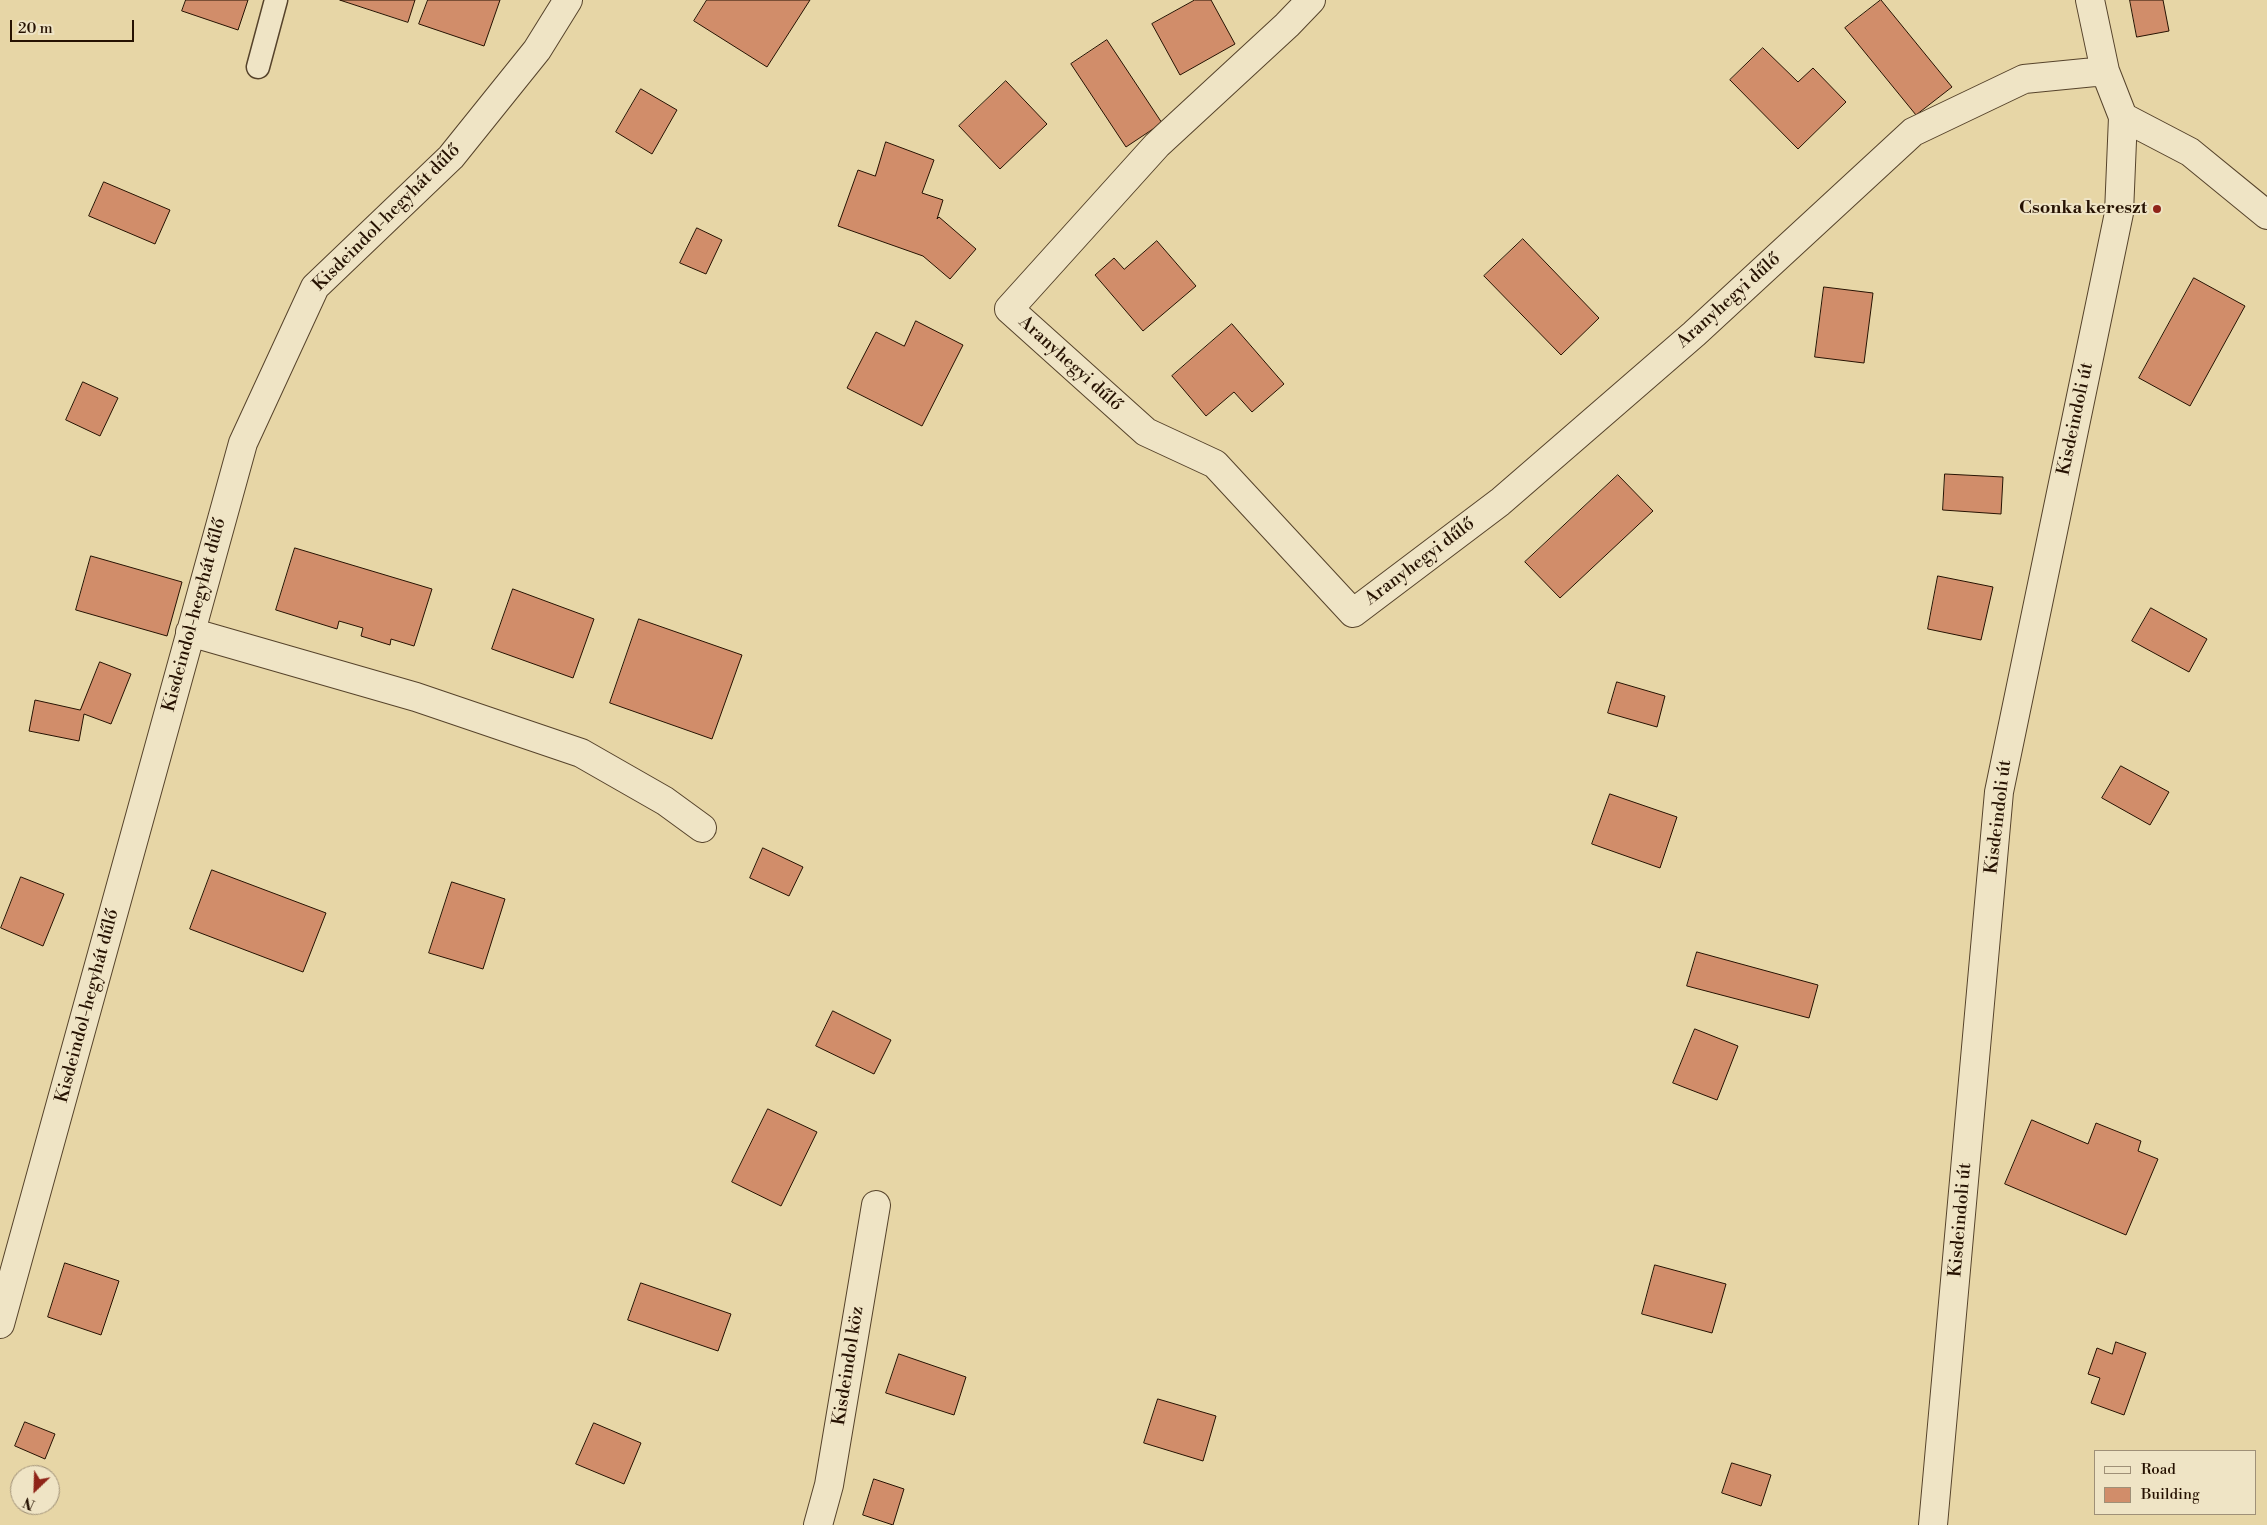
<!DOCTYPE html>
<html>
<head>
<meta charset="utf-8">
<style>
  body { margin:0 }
  #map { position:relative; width:2267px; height:1525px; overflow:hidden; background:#e7d6a6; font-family:"Libre Bodoni",serif }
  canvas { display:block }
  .legend { position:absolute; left:2094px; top:1450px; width:162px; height:65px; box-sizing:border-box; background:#efe4c5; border:1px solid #9f9077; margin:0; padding:6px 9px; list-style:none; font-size:15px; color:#261202 }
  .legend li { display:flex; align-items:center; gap:10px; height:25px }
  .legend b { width:25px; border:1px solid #9f9077 }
  .north { position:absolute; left:10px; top:1465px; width:50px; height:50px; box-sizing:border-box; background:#efe4c5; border:1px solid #9f9077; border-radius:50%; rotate:204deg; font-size:14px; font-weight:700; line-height:20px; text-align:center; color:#261202 }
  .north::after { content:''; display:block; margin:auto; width:18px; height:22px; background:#8f2418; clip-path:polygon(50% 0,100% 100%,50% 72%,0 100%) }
  .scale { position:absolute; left:10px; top:20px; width:124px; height:22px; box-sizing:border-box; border:2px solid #261202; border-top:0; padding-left:6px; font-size:15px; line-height:18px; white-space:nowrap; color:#261202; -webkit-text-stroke:4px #efe4c5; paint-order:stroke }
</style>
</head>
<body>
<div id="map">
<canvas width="2267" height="1525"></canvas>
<ul class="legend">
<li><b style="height:6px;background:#efe4c5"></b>Road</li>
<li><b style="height:14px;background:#d18d6a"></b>Building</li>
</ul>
<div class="north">N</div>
<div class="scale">20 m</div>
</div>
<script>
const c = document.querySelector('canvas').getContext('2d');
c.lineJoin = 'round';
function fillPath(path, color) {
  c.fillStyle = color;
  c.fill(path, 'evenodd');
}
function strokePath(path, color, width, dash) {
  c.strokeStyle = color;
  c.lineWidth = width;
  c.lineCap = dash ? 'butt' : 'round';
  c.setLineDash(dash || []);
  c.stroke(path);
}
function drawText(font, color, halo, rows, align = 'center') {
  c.font = font + ' "Libre Bodoni",serif';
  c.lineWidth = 4;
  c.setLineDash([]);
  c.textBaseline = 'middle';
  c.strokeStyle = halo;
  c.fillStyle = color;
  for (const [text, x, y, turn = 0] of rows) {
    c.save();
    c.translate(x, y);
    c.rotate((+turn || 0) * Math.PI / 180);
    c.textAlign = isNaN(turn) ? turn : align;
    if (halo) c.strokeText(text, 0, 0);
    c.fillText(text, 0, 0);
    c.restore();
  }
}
const building = new Path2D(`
  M186,0H248L238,30L182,11Z
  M340,0H415L408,22Z
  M428,0H500L484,46L419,24Z
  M707,0H810L767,67L694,21Z
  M1195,0H1211L1235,44L1180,75L1152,24Z
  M1881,0L1952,87L1916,115L1845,28Z
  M2130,0H2163L2169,31L2137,37Z
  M1107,40L1162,123L1126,147L1071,64Z
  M1763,48L1798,82L1813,68L1846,102L1798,149L1730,80Z
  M1006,81L1047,124L1000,169L959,126Z
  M641,89L677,110L652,154L616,132Z
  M886,142L934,160L922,193L943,200L937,219L939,217L976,249L950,279L923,256L838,226L858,170L875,176Z
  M104,182L170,210L155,244L89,216Z
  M697,228L722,240L706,274L680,263Z
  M1523,239L1599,318L1561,355L1484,276Z
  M1157,241L1196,286L1143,331L1095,275L1114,258L1124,269Z
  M2194,278L2245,306L2190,406L2139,378Z
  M1824,287L1873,293L1864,363L1815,357Z
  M916,321L963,345L922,426L847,388L876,332L904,346Z
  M1232,324L1284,384L1252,412L1234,392L1206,416L1172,376Z
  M83,382L118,398L100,436L66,420Z
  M1945,474L2003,477L2001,514L1943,510Z
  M1618,475L1653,511L1560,598L1525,562Z
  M295,548L432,589L414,646L391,639L390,645L361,636L363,628L339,621L337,629L276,610Z
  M91,556L182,582L167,636L76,610Z
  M1938,576L1993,587L1981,640L1928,629Z
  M513,589L594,619L573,678L492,649Z
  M2151,608L2207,639L2189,672L2132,641Z
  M639,619L742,655L712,739L610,703Z
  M100,662L131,674L111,724L84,714L79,741L29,731L35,700L80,710Z
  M1617,682L1665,696L1657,727L1608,713Z
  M2121,766L2169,792L2150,825L2102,798Z
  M1610,794L1677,817L1660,868L1592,844Z
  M763,848L803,867L789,896L750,878Z
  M212,870L326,913L303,972L190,929Z
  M21,877L64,894L43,946L1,928Z
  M452,882L505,899L483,969L429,953Z
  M1697,952L1818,985L1809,1018L1687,986Z
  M833,1011L891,1040L874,1074L816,1046Z
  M1695,1029L1738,1046L1717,1100L1673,1083Z
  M768,1109L817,1132L781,1206L732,1182Z
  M2032,1120L2088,1144L2096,1123L2141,1141L2138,1151L2158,1159L2126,1235L2005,1184Z
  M65,1263L119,1281L101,1335L48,1317Z
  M1655,1265L1726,1284L1712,1333L1642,1314Z
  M641,1283L731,1314L718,1351L628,1320Z
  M2116,1342L2146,1353L2124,1415L2091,1403L2100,1378L2088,1374L2097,1348L2112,1354Z
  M899,1354L966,1377L954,1415L886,1393Z
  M1158,1399L1216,1416L1203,1461L1144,1443Z
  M25,1422L55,1434L45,1459L15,1446Z
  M594,1423L641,1443L624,1484L576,1464Z
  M1732,1463L1771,1475L1761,1506L1722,1493Z
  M874,1479L904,1489L893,1525L863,1515Z`);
fillPath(building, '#d18d6a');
strokePath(building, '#261202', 1);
const lane = new Path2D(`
  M258,67L276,0`);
const street = new Path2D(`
  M1311,0L1287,25L1157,145L1009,309L1146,432L1215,464L1353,613L1500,502L1694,334L1913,132L2024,79L2105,71
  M2090,0L2105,71L2123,117L2190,152L2267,215
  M190,632L416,697L581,753L665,801L702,828
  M0,1324L243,443L315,287L451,157L537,50L568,0
  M818,1525L829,1485L876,1205
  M1933,1525L1999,792L2119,213L2123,117`);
strokePath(lane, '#56432b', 25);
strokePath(street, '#56432b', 30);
strokePath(lane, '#efe4c5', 22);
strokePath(street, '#efe4c5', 28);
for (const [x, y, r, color] of [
  [2157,209,5,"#8f2418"]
]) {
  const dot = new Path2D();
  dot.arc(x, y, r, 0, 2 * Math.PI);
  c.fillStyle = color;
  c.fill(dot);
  strokePath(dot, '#efe4c5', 2);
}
drawText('bold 18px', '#261202', '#efe4c5', [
  ["Csonka kereszt",2147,209]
], 'right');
drawText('18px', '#261202', '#efe4c5', [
  ["Kisdeindol-hegyhát dűlő",387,218,-45],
  ["Aranyhegyi dűlő",1729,301,-42],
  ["Aranyhegyi dűlő",1070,364,42],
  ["Kisdeindoli út",2076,419,-78],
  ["Aranyhegyi dűlő",1420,562,-37],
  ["Kisdeindol-hegyhát dűlő",195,615,-75],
  ["Kisdeindoli út",1999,817,-83],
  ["Kisdeindol-hegyhát dűlő",88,1006,-75],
  ["Kisdeindoli út",1961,1220,-85],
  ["Kisdeindol köz",849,1366,-81]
]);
</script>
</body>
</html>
